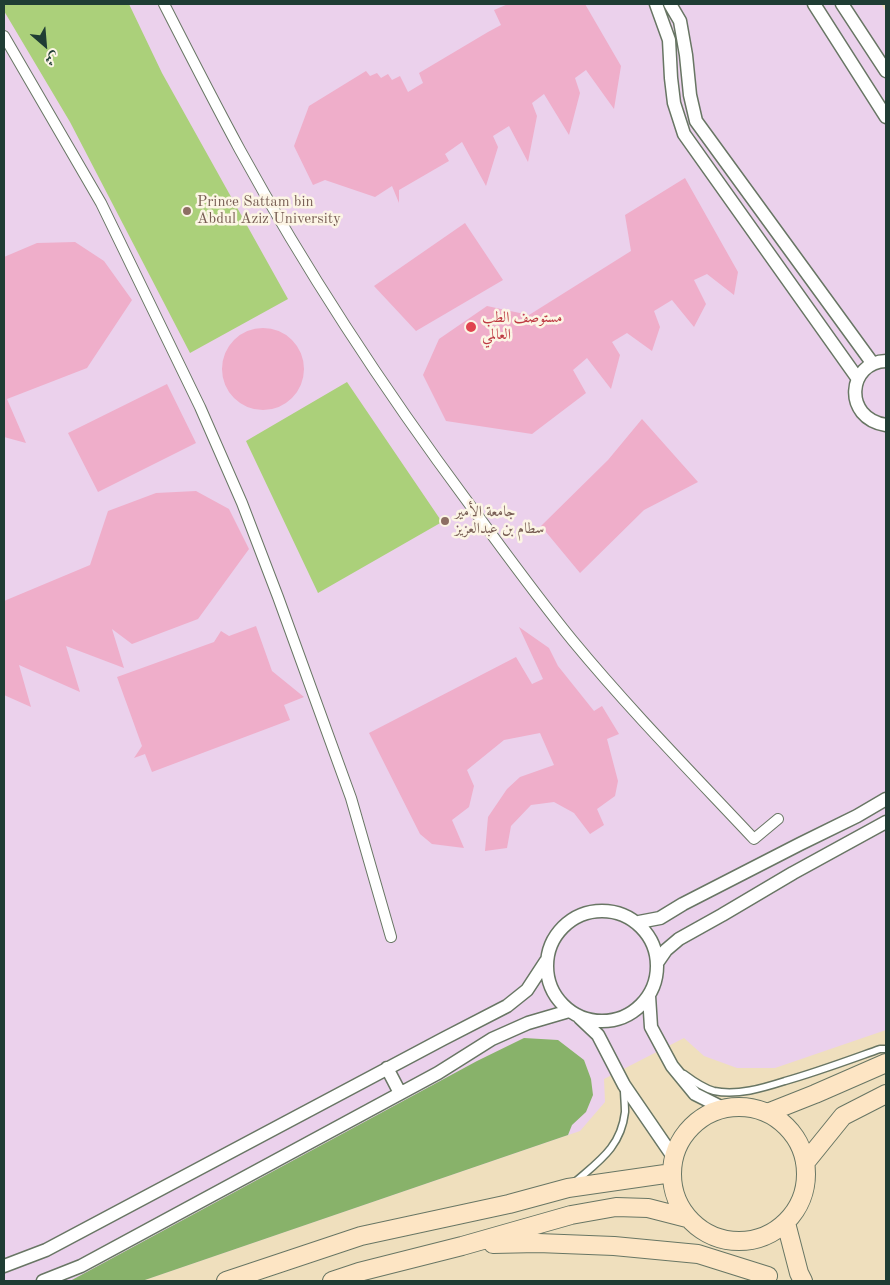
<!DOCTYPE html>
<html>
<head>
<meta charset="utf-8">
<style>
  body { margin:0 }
  #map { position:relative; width:890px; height:1285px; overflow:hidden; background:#efdfbd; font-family:"Old Standard TT",Amiri,serif }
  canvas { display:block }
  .frame { position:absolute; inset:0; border:5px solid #1f3d34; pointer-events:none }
  .north { position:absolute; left:20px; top:20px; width:50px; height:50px; -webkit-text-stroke:4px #fcf5e5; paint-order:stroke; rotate:153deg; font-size:14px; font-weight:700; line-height:20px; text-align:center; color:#1f3d34 }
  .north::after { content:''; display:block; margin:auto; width:18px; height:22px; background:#1f3d34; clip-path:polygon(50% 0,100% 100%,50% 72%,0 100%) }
</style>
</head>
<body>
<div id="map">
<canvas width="890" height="1285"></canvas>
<div class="frame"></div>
<div class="north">ش</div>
</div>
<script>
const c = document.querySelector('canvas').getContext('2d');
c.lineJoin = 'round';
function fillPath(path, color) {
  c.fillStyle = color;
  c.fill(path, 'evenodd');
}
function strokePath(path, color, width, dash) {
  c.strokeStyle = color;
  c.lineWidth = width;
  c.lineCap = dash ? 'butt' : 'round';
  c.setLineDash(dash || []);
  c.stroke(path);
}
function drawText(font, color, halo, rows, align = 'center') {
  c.font = font + ' "Old Standard TT",Amiri,serif';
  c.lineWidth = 5;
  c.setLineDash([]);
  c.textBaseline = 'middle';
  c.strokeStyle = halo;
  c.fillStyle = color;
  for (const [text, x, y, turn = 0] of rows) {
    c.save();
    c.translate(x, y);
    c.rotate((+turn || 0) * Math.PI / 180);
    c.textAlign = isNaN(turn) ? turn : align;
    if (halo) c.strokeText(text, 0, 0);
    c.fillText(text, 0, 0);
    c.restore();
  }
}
fillPath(new Path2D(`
  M4,4H881L886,12V1030L775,1068H737L704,1056L684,1038L604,1079L605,1102L580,1131L142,1281H4Z`), '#ebd1ec');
fillPath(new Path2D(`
  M4,4H129L162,73L288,299L190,353L70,122L4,11Z
  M347,382L442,522L318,593L246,441Z`), '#abd07a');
fillPath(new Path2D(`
  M524,1038L558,1040L584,1060L591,1079L593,1095L586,1112L572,1125L568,1135L142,1281H70L477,1061Z`), '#88b26a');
fillPath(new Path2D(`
  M508,4H585L621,66L614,109L586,70L575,78L580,93L569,135L544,94L532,103L537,116L528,162L509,126L493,136L498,147L486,186L462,142L445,154L449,161L399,190V203L392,186L375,197L325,180L313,185L294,146L309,106L366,71L370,76L377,73L381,78L388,74L392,80L400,76L408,92L423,83L419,73L488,32L501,25L494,10Z
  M685,178L738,272L734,295L707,274L694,280L706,304L694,327L672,300L654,311L660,327L652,351L627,333L612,342L620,355L611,389L587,358L573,370L586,393L532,434L446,421L423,375L439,339L487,306L529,315L631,251L625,215Z
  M465,223L503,280L416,331L374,286Z
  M75,242L104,261L132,300L87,368L7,399L26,443L4,437V257L37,243Z
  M222 369a41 41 0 1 1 82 0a41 41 0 1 1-82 0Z
  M167,384L196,443L98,492L68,433Z
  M642,419L698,482L644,510L580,573L541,526L608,460Z
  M196,491L229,509L249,549L198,619L132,644L112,629L124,668L66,646L80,692L19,665L31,707L4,695V601L90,565L108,511L156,493Z
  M256,626L272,671L304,697L284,705L290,720L152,772L145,754L134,758L142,746L117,677L214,642L221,631L229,636Z
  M519,627L549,648L558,666L594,711L602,706L619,734L607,739L618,781L615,796L597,809L604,825L590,834L574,813L554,802L531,805L511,826L507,848L485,851L488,817L507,789L520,777L554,765L540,733L504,740L467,770L474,786L469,807L452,820L464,848L432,844L420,834L369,733L516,657L532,684L543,679Z`), '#efaeca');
const service = new Path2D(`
  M684,1074C692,1080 703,1088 714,1091C737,1096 763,1088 785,1081C817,1072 849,1060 880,1049H886
  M575,1182C599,1161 621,1147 625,1112C625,1104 624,1096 624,1089`);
const pedestrian = new Path2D(`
  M164,4C189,53 214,102 240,150C308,274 386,392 470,505C504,551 537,597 573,641C630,710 693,774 754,839L778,819
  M4,36L101,203L200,407L242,503L278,597L351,798L391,937`);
const minor = new Path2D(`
  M656,4L669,40L671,78L674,103L684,134L858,379
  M670,4L680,21L686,55L690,95L696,121L873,364
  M814,4L886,117
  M842,4L886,71
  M886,361C848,362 842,418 886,425
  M547 966a55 55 0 1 1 110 0a55 55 0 1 1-110 0Z
  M639,922L660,918L683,904L800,844L857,816L886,799
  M657,963L666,950L679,939L722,915L793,873L886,822
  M649,996L651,1027L672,1066L695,1094L725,1109
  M580,1018L598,1035L624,1085L674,1158
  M387,1068L400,1093
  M4,1266L46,1250L443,1039L507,1006L527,990L546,961
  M43,1281L81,1266L438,1073L492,1039L528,1023L569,1011`);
const secondary = new Path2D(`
  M672 1174a67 67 0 1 1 134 0a67 67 0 1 1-134 0Z
  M767,1113L815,1094L886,1063
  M805,1163L843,1116L886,1094
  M786,1223L799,1273L803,1281
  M493,1244L538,1243L614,1246L698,1254L768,1276
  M226,1281L361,1236L509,1204L568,1188L672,1173
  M332,1281L359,1272L462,1246L571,1215L616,1207L648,1208L687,1218`);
strokePath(service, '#687664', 9);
strokePath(pedestrian, '#687664', 12);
strokePath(minor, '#687664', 15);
strokePath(secondary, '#687664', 20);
strokePath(service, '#fff', 6);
strokePath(pedestrian, '#fff', 10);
strokePath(minor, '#fff', 12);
strokePath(secondary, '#fde5c4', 18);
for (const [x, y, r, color] of [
  [187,211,5,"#8d6e63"],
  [471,327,6,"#e0444e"],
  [445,521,5,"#8d6e63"]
]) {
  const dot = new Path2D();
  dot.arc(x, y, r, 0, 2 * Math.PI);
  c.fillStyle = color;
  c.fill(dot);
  strokePath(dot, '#fcf5e5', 2);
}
drawText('15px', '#785e54', '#fcf5e5', [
  ["Prince Sattam bin",197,202],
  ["Abdul Aziz University",197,219],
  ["جامعة الأمير",455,512],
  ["سطام بن عبدالعزيز",455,529]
], 'left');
drawText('15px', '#be3a42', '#fcf5e5', [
  ["مستوصف الطب",482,318],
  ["العالمي",482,335]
], 'left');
</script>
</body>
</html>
